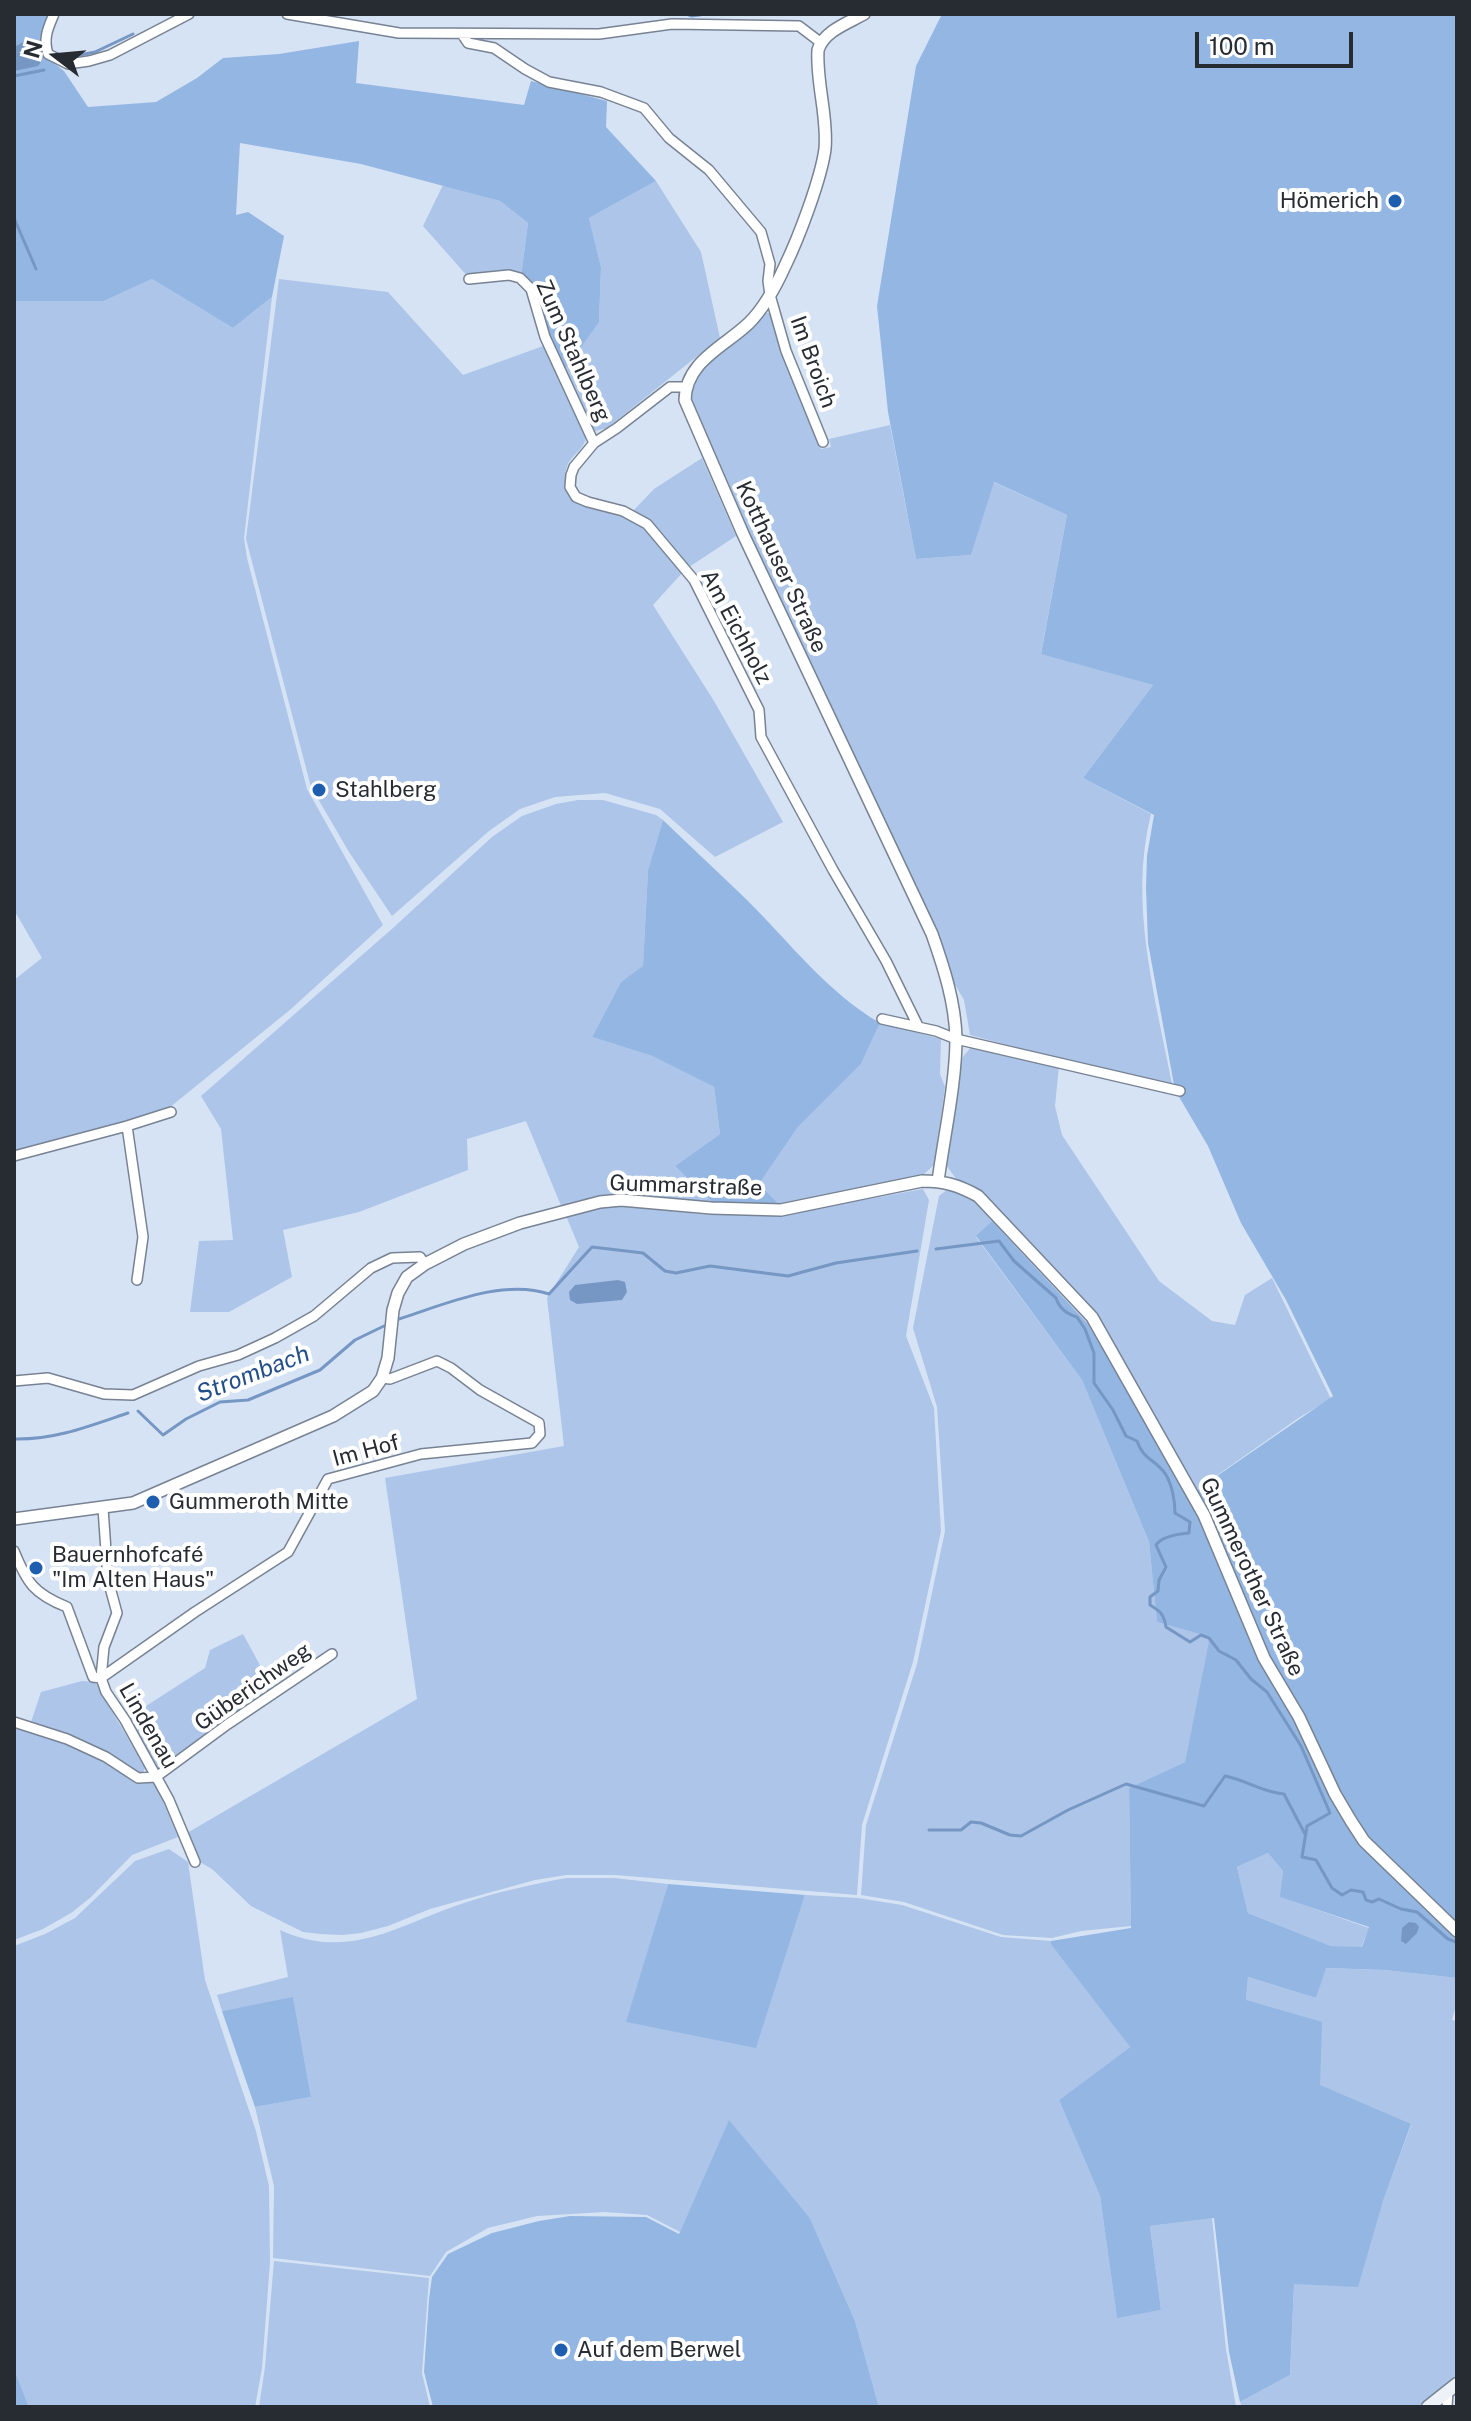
<!DOCTYPE html>
<html>
<head>
<meta charset="utf-8">
<style>
  body { margin:0 }
  #map { position:relative; width:1471px; height:2421px; overflow:hidden; background:#d6e3f5; font-family:"Public Sans",sans-serif }
  canvas { display:block }
  .frame { position:absolute; inset:0; border:16px solid #272c33; pointer-events:none }
  .north { position:absolute; left:16px; top:16px; width:80px; height:80px; -webkit-text-stroke:6px #fff; paint-order:stroke; rotate:286deg; font-size:22px; font-weight:700; line-height:32px; text-align:center; color:#272c33 }
  .north::after { content:''; display:block; margin:auto; width:28px; height:36px; background:#272c33; clip-path:polygon(50% 0,100% 100%,50% 72%,0 100%) }
  .scale { position:absolute; left:1195px; top:32px; width:158px; height:36px; box-sizing:border-box; border:4px solid #272c33; border-top:0; padding-left:10px; font-size:24px; line-height:28px; white-space:nowrap; color:#272c33; -webkit-text-stroke:6px #fff; paint-order:stroke }
</style>
</head>
<body>
<div id="map">
<canvas width="1471" height="2421"></canvas>
<div class="frame"></div>
<div class="north">N</div>
<div class="scale">100 m</div>
</div>
<script>
const c = document.querySelector('canvas').getContext('2d');
c.lineJoin = 'round';
function fillPath(path, color) {
  c.fillStyle = color;
  c.fill(path, 'evenodd');
}
function strokePath(path, color, width, dash) {
  c.strokeStyle = color;
  c.lineWidth = width;
  c.lineCap = dash ? 'butt' : 'round';
  c.setLineDash(dash || []);
  c.stroke(path);
}
function drawText(font, color, halo, rows, align = 'center') {
  c.font = font + ' "Public Sans",sans-serif';
  c.lineWidth = 8;
  c.setLineDash([]);
  c.textBaseline = 'middle';
  c.strokeStyle = halo;
  c.fillStyle = color;
  for (const [text, x, y, turn = 0] of rows) {
    c.save();
    c.translate(x, y);
    c.rotate((+turn || 0) * Math.PI / 180);
    c.textAlign = isNaN(turn) ? turn : align;
    if (halo) c.strokeText(text, 0, 0);
    c.fillText(text, 0, 0);
    c.restore();
  }
}
fillPath(new Path2D(`
  M656,181L701,252L720,338L607,428L595,431L562,374L599,321L601,267L589,218Z
  M443,185L500,201L528,223L521,276L469,278L423,226Z
  M152,279L233,328L272,297L244,538L247,558L307,789L383,925L291,1009L169,1108L127,1122L14,1152V980L42,958L14,910V301H104Z
  M279,279L388,292L463,375L546,345L587,434C583,459 561,451 566,490L644,526L683,572L653,605L714,701L783,822L715,857L660,809L605,793L555,797L520,809L489,831L392,916L349,852L311,787L246,539Z
  M762,313H770L778,321L782,352L821,449L831,447L829,439L890,425L916,559L971,555L993,482L1067,515L1041,653L1153,685L1083,778L1151,814C1128,904 1156,999 1173,1089L970,1035L964,1000L953,981L936,932L747,532L691,406L694,379L709,361Z
  M702,458L736,536L686,569L651,522L633,511L654,489Z
  M578,800H603L656,815L663,820L648,870L643,967L621,982L592,1037L652,1056L714,1087L720,1134L675,1166L712,1202L616,1194L562,1208L526,1121L467,1139L468,1170L359,1212L283,1230L292,1277L229,1312H190L199,1241L233,1240L221,1129L201,1096L393,928L492,837L522,816L556,804Z
  M880,1023L941,1039L940,1074L945,1087L934,1165L923,1175L780,1205L759,1184L798,1127L861,1064Z
  M973,1045L1059,1066L1055,1106L1062,1135L1159,1281L1212,1321L1235,1325L1245,1295L1272,1278L1331,1399L1300,1417L1196,1490L1095,1315L981,1193L957,1180L946,1165L961,1059Z
  M949,1188L973,1199L992,1221L976,1237L1082,1380L1149,1542L1157,1622L1211,1637L1185,1762L1129,1788L1131,1926L1081,1931L1052,1938L1003,1935L904,1902L861,1895L866,1825L917,1664L945,1531L937,1407L913,1328L939,1196Z
  M923,1189L929,1200L906,1336L934,1408L941,1531L913,1662L862,1825L857,1895L615,1875H566L535,1880L430,1909L388,1926L361,1933L342,1935L321,1934L303,1932L251,1906L212,1869L198,1861L187,1833L417,1699L385,1478L564,1446L547,1298L579,1247L566,1216L614,1205L707,1215H781Z
  M243,1634L273,1689L158,1770L129,1717L205,1668L210,1650Z
  M82,1681L95,1682L145,1768L143,1773L139,1774L106,1752L31,1722L41,1692Z
  M14,1726L66,1742L104,1761L136,1784L155,1782L178,1837L132,1855L90,1898L71,1913L43,1929L14,1940Z
  M169,1849L188,1862L205,1980L256,2131L269,2186L270,2262L262,2368L255,2407H29L14,2369V1946L45,1934L75,1918L135,1861Z
  M1268,1853L1283,1871L1281,1897L1369,1928L1361,1948L1331,1946L1248,1913L1237,1867Z
  M567,1878H614L668,1884L627,2022L756,2047L805,1895L858,1898L902,1905L1001,1937L1051,1941L1130,2047L1059,2100L1100,2196L1117,2317L1161,2310L1150,2226L1212,2218L1226,2349L1236,2407H879L855,2321L810,2218L729,2121L680,2232L647,2215L604,2212L537,2216L488,2228L446,2252L430,2276L273,2258L274,2186L255,2107L311,2097L293,1998L222,2011L217,1995L288,1977L280,1930C350,1962 400,1924 464,1903C498,1892 532,1884 567,1878Z
  M1325,1968L1384,1970L1457,1978V2001L1452,2020L1457,2021V2378L1418,2407H1242L1240,2402L1290,2375L1294,2284L1382,2204L1411,2125L1319,2085L1246,2000L1248,1977L1316,1998Z
  M274,2261L429,2278L422,2373L430,2407H259L265,2367Z`), '#acc5e8');
fillPath(new Path2D(`
  M14,14H50L40,41L45,56L64,71L88,107L156,102L197,78L223,58L279,54L359,41L356,83L524,105L531,81L607,101L606,127L656,181L589,218L601,267L599,322L562,374L532,288L521,276L528,223L500,201L361,164L240,143L236,215L248,212L284,236L272,297L233,328L152,279L104,301H14Z
  M942,14H1457V1978L1384,1970L1326,1968L1316,1998L1248,1977L1246,2000L1322,2022L1320,2085L1411,2124L1382,2204L1358,2287L1294,2284L1290,2375L1240,2402L1229,2352L1214,2218L1150,2226L1161,2310L1117,2318L1100,2196L1059,2100L1130,2047L1051,1944V1941L1131,1928L1129,1788L1185,1762L1210,1637L1157,1622L1149,1542L1082,1380L976,1236L992,1221L1088,1324L1188,1496L1333,1396L1286,1300L1241,1223L1208,1146L1175,1090L1148,943L1146,888L1147,856L1154,815L1083,778L1153,685L1041,654L1067,515L994,482L971,555L916,559L888,412L877,306L916,66ZM1268,1853L1283,1871L1280,1897L1369,1927L1362,1947L1331,1946L1248,1913L1237,1867Z
  M663,820C691,847 720,874 748,901C790,943 828,993 880,1023L861,1064L798,1127L759,1184L780,1205L712,1202L675,1166L720,1134L714,1087L652,1056L592,1037L621,982L643,966L648,870Z
  M668,1884L805,1895L756,2048L626,2022Z
  M293,1997L311,2097L255,2107L222,2011Z
  M729,2120L810,2218L855,2321L879,2407H433L424,2372L429,2299L432,2277L448,2254L492,2233L539,2221L570,2216L646,2217L679,2234Z
  M14,2369L29,2407H14Z`), '#94b6e3');
fillPath(new Path2D(`
  M31,38L41,62L38,66L14,71V47Z
  M618,1280L625,1282L627,1292L622,1300L577,1304L570,1300L569,1292L575,1285Z
  M1409,1922L1416,1923L1419,1927L1417,1933L1406,1944L1401,1941L1402,1928Z`), '#7697c3');
strokePath(new Path2D(`
  M686,14L692,16L706,14
  M64,58L95,52L133,34
  M14,76L44,70
  M14,218L36,269
  M936,1249L999,1241L1014,1261L1056,1298C1059,1308 1067,1314 1077,1317L1085,1329L1094,1353V1383L1113,1410L1126,1436L1137,1441C1143,1460 1157,1460 1166,1475C1172,1485 1175,1501 1175,1513L1190,1522L1189,1533C1178,1534 1162,1536 1156,1545L1166,1567L1159,1580L1158,1591L1150,1597V1605C1160,1611 1164,1614 1166,1627L1190,1642L1201,1635L1209,1638L1219,1651L1236,1660L1251,1679L1267,1692L1301,1746L1330,1813L1307,1826L1302,1857L1316,1860L1332,1888L1342,1895L1351,1890L1363,1892L1366,1900L1372,1902L1379,1899L1401,1909L1417,1912L1448,1939L1456,1942
  M399,1319C443,1305 503,1278 549,1294L592,1247L643,1253L665,1271L676,1273L710,1266L788,1276L836,1263L917,1251
  M138,1411L163,1435L186,1419L220,1402L248,1400L320,1370L355,1340L384,1326
  M14,1439C55,1440 90,1426 128,1413
  M929,1830H961L971,1822L981,1823L1010,1835L1021,1836L1068,1810L1126,1784L1204,1806L1225,1776C1246,1780 1262,1792 1284,1794L1305,1834`), '#7697c3', 3);
const minor = new Path2D(`
  M54,14C48,28 43,38 48,54L68,64L89,61L110,55L189,14
  M287,14L399,33L599,34L672,24L799,26L820,42
  M462,34L468,43L494,48L525,69L549,82L601,92L644,108L669,138L709,170L761,232L770,264L768,281L770,295L786,351L823,442
  M469,279L509,275L520,278L531,289L545,337L594,443
  M685,387H670L617,428L594,443L574,467L571,475L570,487L576,497L588,502L623,511L647,524L694,580L759,710L761,737L833,870L886,961L918,1026
  M882,1019L936,1031L956,1039L1180,1091
  M127,1126L143,1237L137,1280
  M14,1156L127,1126L171,1112
  M14,1381L48,1378L104,1394L133,1395L199,1366L238,1355L275,1338L314,1316L371,1268L392,1258L420,1257L425,1264
  M103,1508L108,1580L117,1613L104,1647L101,1678L106,1692L125,1720L169,1800L195,1862
  M14,1551C27,1583 34,1594 67,1607L93,1677L101,1678L195,1612L288,1552L328,1479L421,1454L532,1443L540,1434L539,1423L480,1390L451,1368L437,1361L390,1379L382,1378
  M14,1722L67,1739L106,1757L138,1778L156,1777L228,1724L332,1654
  M1447,2407L1448,2390`);
const tertiary = new Path2D(`
  M864,14C848,23 824,31 818,50C816,83 828,116 825,149C821,179 799,237 785,266C776,286 765,307 749,323C724,347 686,361 685,400L743,534L932,934C944,968 955,1002 956,1038C956,1083 944,1136 938,1181
  M14,1519L133,1503L333,1416L373,1391L382,1378L388,1358L393,1310L398,1293L407,1277L425,1264L464,1244L520,1223L600,1202L621,1200L711,1208L781,1210L922,1181C944,1181 958,1185 978,1196L1092,1317L1204,1515L1264,1658L1299,1717L1335,1794L1351,1821L1364,1841L1457,1931`);
const secondary = new Path2D(`
  M1428,2407L1457,2384`);
strokePath(minor, '#778393', 12);
strokePath(tertiary, '#778393', 14);
strokePath(secondary, '#778393', 15);
strokePath(minor, '#fff', 9);
strokePath(tertiary, '#fff', 11);
strokePath(secondary, '#edf2f8', 12);
for (const [x, y, r, color] of [
  [1395,201,8,"#1d5eae"],
  [319,790,8,"#1d5eae"],
  [153,1502,8,"#1d5eae"],
  [36,1568,8,"#1d5eae"],
  [561,2350,8,"#1d5eae"]
]) {
  const dot = new Path2D();
  dot.arc(x, y, r, 0, 2 * Math.PI);
  c.fillStyle = color;
  c.fill(dot);
  strokePath(dot, '#fff', 3);
}
drawText('22px', '#272c33', '#fff', [
  ["Hömerich",1379,201,"right"],
  ["Stahlberg",335,790],
  ["Gummeroth Mitte",169,1502],
  ["Bauernhofcafé",52,1555],
  ["\"Im Alten Haus\"",52,1580],
  ["Auf dem Berwel",577,2350]
], 'left');
drawText('22px', '#272c33', '#fff', [
  ["Zum Stahlberg",573,351,66],
  ["Im Broich",813,362,70],
  ["Kotthauser Straße",781,567,65],
  ["Am Eichholz",736,627,62],
  ["Gummarstraße",686,1186,2],
  ["Im Hof",366,1451,-15],
  ["Gummerother Straße",1252,1577,65],
  ["Güberichweg",253,1687,-35],
  ["Lindenau",148,1726,60]
]);
drawText('italic 24px', '#234e87', '#fff', [
  ["Strombach",253,1374,-21]
]);
</script>
</body>
</html>
